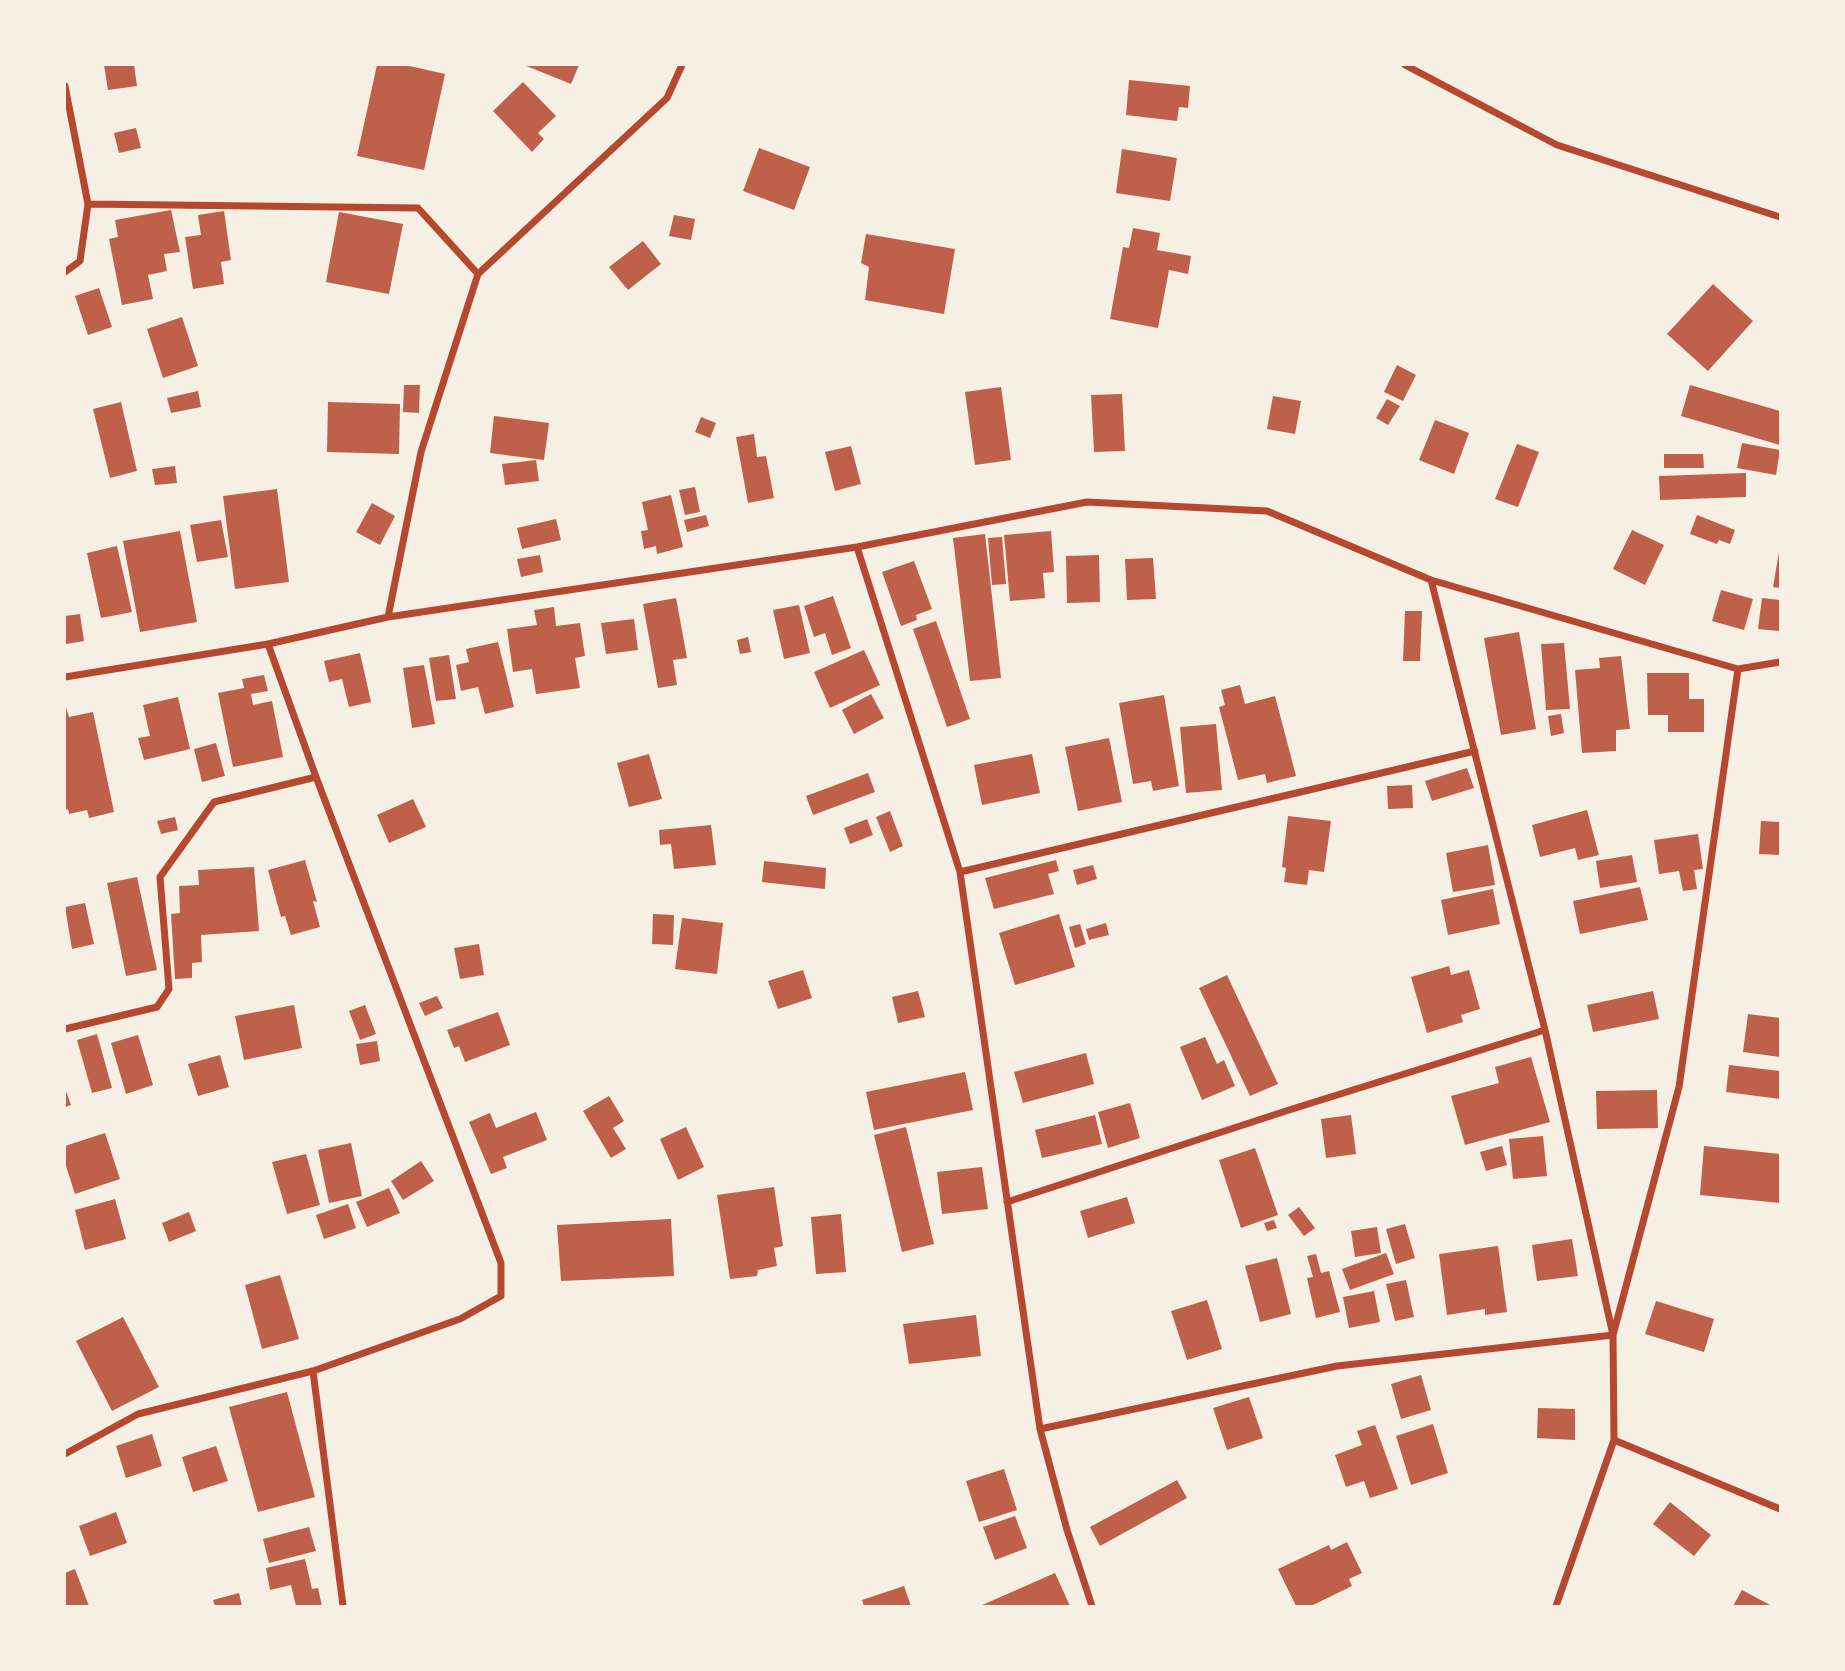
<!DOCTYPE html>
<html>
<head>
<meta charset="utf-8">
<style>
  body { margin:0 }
  #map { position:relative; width:1845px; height:1671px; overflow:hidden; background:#f6efe4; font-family:"Varela Round",sans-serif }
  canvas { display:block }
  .frame { position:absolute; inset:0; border:66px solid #f6efe4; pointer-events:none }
</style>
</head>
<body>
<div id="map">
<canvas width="1845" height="1671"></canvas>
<div class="frame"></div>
</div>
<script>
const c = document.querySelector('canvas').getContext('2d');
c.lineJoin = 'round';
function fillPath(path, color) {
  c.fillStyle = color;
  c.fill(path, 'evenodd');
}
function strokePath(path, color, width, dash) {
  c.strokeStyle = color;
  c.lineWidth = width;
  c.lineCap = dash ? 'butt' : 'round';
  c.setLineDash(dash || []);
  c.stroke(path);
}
fillPath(new Path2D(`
  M104,65H134L137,86L108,90Z
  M377,65H405L445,74L424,170L357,156Z
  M524,65H579L571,84Z
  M1129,80L1190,86L1188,108L1179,107L1177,121L1126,115Z
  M523,82L556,116L538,133L544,139L532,152L493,111Z
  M136,128L141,148L119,153L114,133Z
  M759,148L810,167L794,210L743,191Z
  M1122,149L1177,158L1170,201L1116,193Z
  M171,210L180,252L164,254L167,271L148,275L153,299L122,305L109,239L118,237L115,220Z
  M224,211L231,260L221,262L224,284L193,289L185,237L201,235L198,215Z
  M339,212L403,224L389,294L326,282Z
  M674,215L695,219L691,240L669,236Z
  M1133,228L1160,233L1157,250L1191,256L1188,274L1169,270L1158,328L1110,319L1123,247L1129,248Z
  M866,234L955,249L944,314L865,300L869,267L861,263Z
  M643,241L661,264L628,290L609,267Z
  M1713,284L1753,321L1708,371L1667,334Z
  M99,288L112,327L88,335L75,296Z
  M182,317L198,366L163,378L147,329Z
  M1397,365L1416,375L1403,401L1384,392Z
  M404,385H420L419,413L403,412Z
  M1690,385L1780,411V445L1681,416Z
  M1001,387L1011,460L975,465L965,392Z
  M198,391L201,407L171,413L167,398Z
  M1122,394L1125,451L1094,452L1091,395Z
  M1273,396L1301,401L1295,434L1267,429Z
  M1387,399L1400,406L1388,425L1376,418Z
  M121,402L137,471L110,478L93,409Z
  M328,402L400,404L399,454L327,452Z
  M494,416L549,423L544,460L490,453Z
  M701,417L716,423L710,438L695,432Z
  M1435,420L1469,433L1454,474L1419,460Z
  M754,434L757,457L766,456L774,498L748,503L736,437Z
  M1742,443L1780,450L1776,475L1737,468Z
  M1517,444L1539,452L1518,507L1495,499Z
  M851,446L861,484L835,491L825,452Z
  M1664,454H1703L1704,468H1664Z
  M536,460L539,481L505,485L502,464Z
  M175,466L177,483L155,485L152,469Z
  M1746,473V497L1660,500L1659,476Z
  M695,487L700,512L685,515L679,490Z
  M277,489L289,582L235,589L223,496Z
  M671,495L683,547L657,554L656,546L644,549L641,531L648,530L642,502Z
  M372,503L395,516L380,545L356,532Z
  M706,515L709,526L687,532L684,520Z
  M1697,515L1735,530L1730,544L1719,540L1717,544L1690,534Z
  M556,519L561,540L522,549L517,528Z
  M221,520L228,557L197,562L190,525Z
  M1632,530L1664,545L1645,585L1613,569Z
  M180,531L197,622L140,632L123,541Z
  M1051,531L1054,572L1043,573L1045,598L1010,601L1004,535Z
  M985,534L1001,678L970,681L953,538Z
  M1002,537L1006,584L992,585L988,538Z
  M117,546L132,612L101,618L87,553Z
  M1779,552H1780V588L1773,587Z
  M540,555L543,572L521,577L517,559Z
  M1099,555L1100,602L1067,603L1066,556Z
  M1153,558L1156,599L1127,600L1125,559Z
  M914,561L932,609L916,615L917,620L901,626L882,572Z
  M1721,590L1753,599L1744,630L1712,621Z
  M833,596L851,648L832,655L825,633L814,637L804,606Z
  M676,598L687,658L673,660L677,685L658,688L643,604Z
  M1762,598L1780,600L1779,631L1758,629Z
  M799,605L810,653L784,659L773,610Z
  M554,607L556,626L580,623L585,656L575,658L580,688L536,694L532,669L513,672L507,629L537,625L534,610Z
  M1405,611H1422L1420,661H1403Z
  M80,614L84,641L66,644L65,616Z
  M634,619L638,650L606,654L601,623Z
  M936,621L970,719L947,727L913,629Z
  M1519,632L1536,729L1501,735L1484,638Z
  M748,637L751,652L740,654L737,640Z
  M498,642L514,707L485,714L478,687L461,691L456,665L469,662L466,649Z
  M1564,643L1570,709L1546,710L1541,644Z
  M864,650L880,685L830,708L814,672Z
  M360,653L371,702L349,707L342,679L329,682L324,661Z
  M449,655L456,699L436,701L429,658Z
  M1621,656L1630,729L1616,730V751L1582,753L1575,670L1600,668L1599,658Z
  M424,665L435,724L412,728L403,668Z
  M1647,673H1689V699H1704V732H1668V715H1648Z
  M264,675L268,691L251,694L253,705L272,701L283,757L233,767L218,693L244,688L242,679Z
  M1240,685L1245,704L1275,696L1296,776L1267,783L1265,774L1238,780L1219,707L1225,705L1221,690Z
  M871,694L884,718L854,734L842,710Z
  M1164,695L1179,786L1153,791L1151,781L1133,784L1119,703Z
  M178,697L190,749L144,760L138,738L150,736L143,705Z
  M65,704L69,717L93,712L114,812L89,818L87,810L69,814L68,809L65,810Z
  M1561,714L1564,733L1551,736L1548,716Z
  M1216,724L1222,790L1186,793L1180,727Z
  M1109,738L1122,802L1078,811L1065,747Z
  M216,743L225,776L202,782L194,749Z
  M649,754L662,799L629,807L617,763Z
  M1032,754L1040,793L982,805L974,765Z
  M1467,768L1474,788L1432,801L1425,781Z
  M868,773L875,792L813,815L806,796Z
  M1412,785L1413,808L1388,809L1387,786Z
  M413,799L426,827L389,843L377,815Z
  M1587,810L1599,855L1578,860L1575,848L1540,857L1532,825Z
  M890,811L903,846L890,852L876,817Z
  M1288,816L1331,821L1324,872L1309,870L1307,885L1284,882L1286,868L1282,867Z
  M175,817L178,830L161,834L157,821Z
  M867,819L873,835L850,844L844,828Z
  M1761,821L1780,822V855L1759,854Z
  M711,825L716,865L674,869L671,844L660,845L659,830Z
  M1698,834L1703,869L1694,870L1697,889L1683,891L1679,871L1659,874L1654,840Z
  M1488,845L1495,885L1453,892L1446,853Z
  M1632,855L1637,882L1600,888L1596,861Z
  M305,860L317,902L313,901L320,927L291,935L285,916L281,917L268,870Z
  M1056,860L1059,871L1048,874L1054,894L994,909L985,878Z
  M764,861L826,868L825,889L762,882Z
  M1093,865L1097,879L1077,885L1073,870Z
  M254,867L259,931L201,935L202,962L192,963V978L175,979L171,914L180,913L179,886L199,885L198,870Z
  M137,877L157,970L126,976L107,883Z
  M1640,887L1648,920L1580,934L1573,901Z
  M1493,889L1500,924L1448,935L1441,900Z
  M85,903L94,944L72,949L65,907Z
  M653,914L674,915L673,945L652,944Z
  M1059,914L1075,967L1015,985L999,933Z
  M682,918L723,923L717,974L675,969Z
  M1106,923L1109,935L1089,940L1086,929Z
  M1080,924L1086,944L1075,948L1069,927Z
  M479,944L484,975L460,979L454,948Z
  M1449,966L1451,975L1469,970L1480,1009L1461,1015L1463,1022L1427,1033L1411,977Z
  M803,970L812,998L778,1009L768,981Z
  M1227,975L1278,1084L1250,1096L1199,988Z
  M918,991L925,1017L898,1023L892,997Z
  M1653,991L1659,1019L1593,1032L1587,1005Z
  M437,996L443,1008L425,1016L419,1003Z
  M294,1005L302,1048L244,1060L235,1016Z
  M365,1005L376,1034L360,1040L349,1011Z
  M498,1012L510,1045L465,1062L459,1046L454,1048L447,1030Z
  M1748,1014L1780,1018V1057L1743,1052Z
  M97,1034L112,1088L92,1093L77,1040Z
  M138,1035L153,1085L126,1094L111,1043Z
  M1205,1037L1217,1064L1224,1060L1235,1086L1202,1100L1180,1047Z
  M377,1041L380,1061L360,1065L356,1044Z
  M1086,1053L1094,1084L1023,1103L1014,1072Z
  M220,1055L229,1087L198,1096L188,1064Z
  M1531,1057L1550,1122L1465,1145L1451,1096L1499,1083L1495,1067Z
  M1729,1065L1780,1071V1099L1726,1092Z
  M965,1072L973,1110L874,1130L866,1092Z
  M65,1088L71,1105L65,1107Z
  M1657,1090L1658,1128L1597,1129L1596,1091Z
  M609,1096L624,1121L613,1128L626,1149L611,1158L583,1111Z
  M1130,1103L1140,1138L1108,1148L1098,1112Z
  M536,1112L547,1140L503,1157L507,1168L491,1174L469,1122L490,1113L496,1128Z
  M1095,1115L1102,1144L1042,1158L1035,1130Z
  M1351,1115L1356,1154L1326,1158L1321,1119Z
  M686,1127L704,1167L678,1180L660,1139Z
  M906,1127L934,1244L902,1252L874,1135Z
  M105,1133L120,1179L75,1194L65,1163V1146Z
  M1543,1136L1547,1176L1513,1179L1509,1139Z
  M351,1143L362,1196L329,1203L318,1150Z
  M1502,1146L1507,1165L1486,1171L1480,1152Z
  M1704,1146L1780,1154V1203L1700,1195Z
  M1255,1148L1278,1215L1241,1228L1219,1160Z
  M306,1154L320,1205L287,1214L272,1162Z
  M421,1161L434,1181L403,1200L391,1181Z
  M982,1167L988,1209L942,1214L937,1172Z
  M774,1187L783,1246L774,1248L777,1266L758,1270L757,1276L730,1279L717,1195Z
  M389,1188L400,1213L367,1227L356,1202Z
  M1127,1197L1135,1223L1088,1238L1080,1211Z
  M115,1199L126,1239L85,1250L75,1210Z
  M348,1204L356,1228L324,1239L316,1215Z
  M1299,1207L1315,1228L1304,1236L1288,1215Z
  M189,1212L196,1231L169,1242L162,1223Z
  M841,1214L846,1272L816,1274L811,1217Z
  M671,1219L674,1276L561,1281L557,1225Z
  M1274,1220L1277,1228L1267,1231L1264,1223Z
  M1405,1224L1415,1258L1396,1264L1386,1229Z
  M1377,1227L1381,1253L1355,1257L1351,1231Z
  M1572,1239L1578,1276L1537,1281L1532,1245Z
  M1498,1246L1507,1312L1485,1315V1309L1447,1315L1439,1254Z
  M1386,1253L1394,1274L1350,1290L1342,1269Z
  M1316,1254L1321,1273L1329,1271L1340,1312L1316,1318L1307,1278L1313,1277L1307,1256Z
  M1277,1258L1291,1314L1260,1322L1245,1266Z
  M280,1275L299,1339L262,1349L245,1285Z
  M1406,1280L1414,1317L1395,1321L1386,1284Z
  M1374,1291L1380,1322L1349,1328L1343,1297Z
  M1207,1300L1222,1349L1187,1360L1171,1311Z
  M1656,1301L1714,1319L1704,1352L1645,1334Z
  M976,1315L981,1356L909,1364L903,1324Z
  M123,1317L159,1387L112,1411L76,1341Z
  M1421,1375L1431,1410L1401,1419L1391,1384Z
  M287,1392L315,1497L258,1512L229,1407Z
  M1249,1397L1263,1438L1227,1450L1213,1408Z
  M1538,1408L1575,1409V1440L1537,1438Z
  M1433,1424L1448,1473L1411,1485L1396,1436Z
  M1375,1425L1398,1489L1370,1498L1364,1481L1346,1487L1335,1455L1362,1445L1357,1431Z
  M152,1434L162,1466L126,1478L116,1446Z
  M216,1446L228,1481L193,1492L182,1457Z
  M1004,1469L1017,1510L979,1522L966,1481Z
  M1177,1480L1187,1498L1100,1546L1090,1527Z
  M1670,1502L1711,1535L1694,1556L1653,1524Z
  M116,1512L127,1543L90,1556L79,1526Z
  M1015,1516L1027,1548L995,1560L983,1527Z
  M309,1527L316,1551L269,1563L263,1539Z
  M1347,1542L1362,1573L1349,1579L1352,1586L1311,1606H1296L1278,1569L1329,1545L1331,1550Z
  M305,1559L312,1589L318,1588L322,1606H296L291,1585L270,1590L266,1568Z
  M75,1569L89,1606H65V1573Z
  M1055,1573L1070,1606H980Z
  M904,1586L911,1606H864L862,1600Z
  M1742,1590L1772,1606H1733Z
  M239,1593L242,1606H215L213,1600Z`), '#bf614a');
strokePath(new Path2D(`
  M1405,65L1557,145L1780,217
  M65,86L88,204
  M65,272L80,261L88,204L418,208L478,274
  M857,547L960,872L1040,1429L1067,1530L1092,1606
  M388,617L421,452L478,274L667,98L682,65
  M65,677L268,644L388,617L857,547L1087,502L1267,511L1431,580L1738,669L1780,662
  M960,872L1475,751
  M65,1029L157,1007L169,989L160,877L214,802L316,777
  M1007,1202L1289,1110L1545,1030
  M313,1371L343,1606
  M1040,1429L1337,1366L1613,1335L1545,1030L1431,580
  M1614,1440L1780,1509
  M65,1454L138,1414L313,1371L460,1319L501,1296V1263L316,777L268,644
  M1556,1606L1614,1440L1613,1335L1679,1087L1738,669`), '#b5482f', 7);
</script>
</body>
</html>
